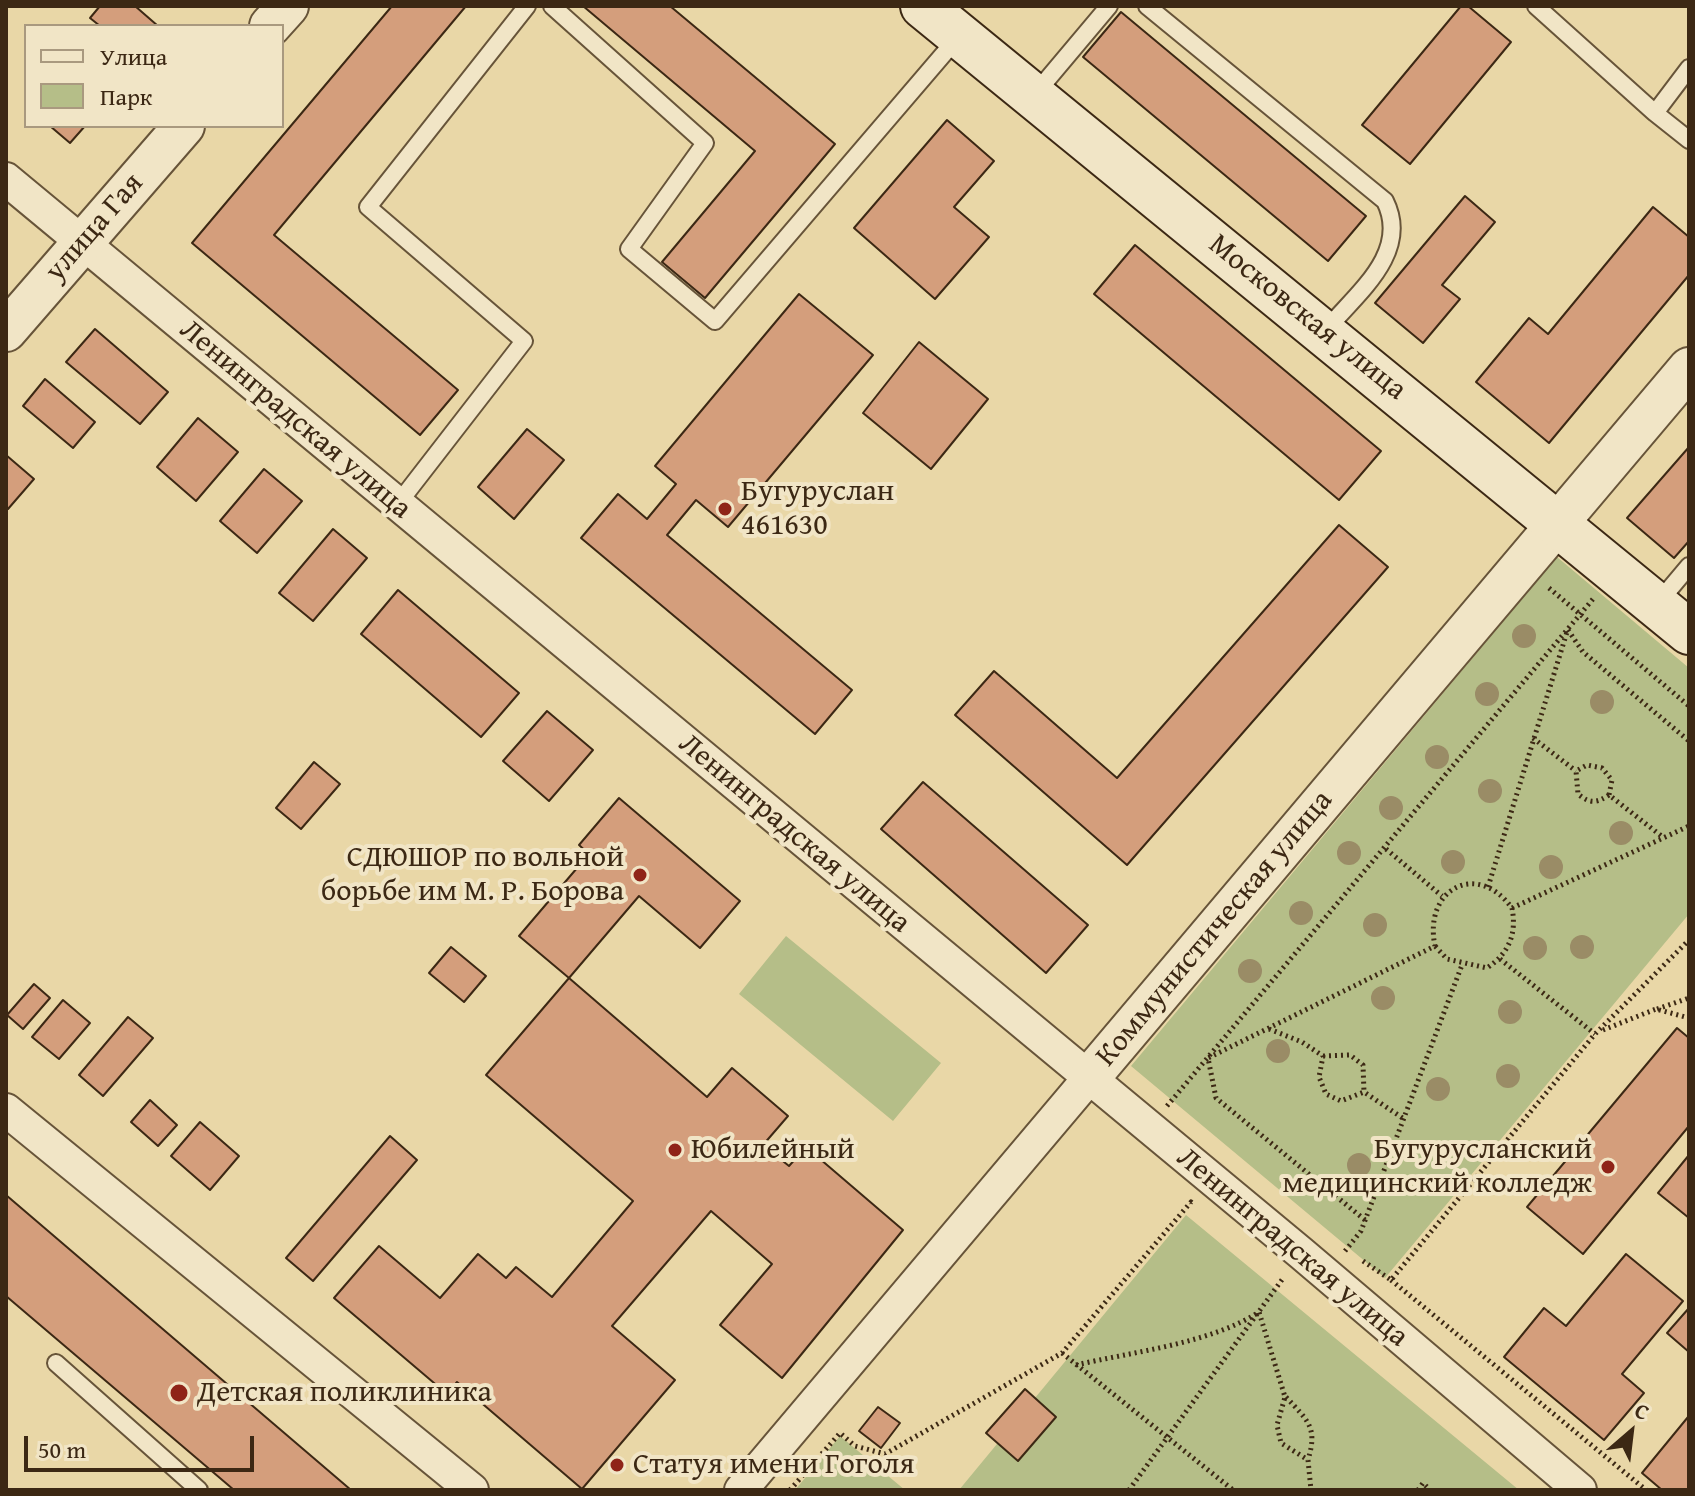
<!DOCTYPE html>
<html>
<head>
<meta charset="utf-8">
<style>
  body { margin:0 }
  #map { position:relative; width:1695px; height:1496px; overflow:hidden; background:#e9d7a7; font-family:"Gentium Book Plus",serif }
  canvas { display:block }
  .frame { position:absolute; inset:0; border:8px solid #3c2814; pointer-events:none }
  .legend { position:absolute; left:24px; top:24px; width:260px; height:104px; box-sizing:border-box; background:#f1e5c6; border:2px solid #a9997f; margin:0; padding:10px 14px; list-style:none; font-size:24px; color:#3c2814 }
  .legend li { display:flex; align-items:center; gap:16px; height:40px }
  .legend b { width:40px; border:2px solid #a9997f }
  .north { position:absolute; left:1591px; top:1392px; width:80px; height:80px; -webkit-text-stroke:6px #f1e5c6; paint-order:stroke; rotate:28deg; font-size:22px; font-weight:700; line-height:32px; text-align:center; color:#3c2814 }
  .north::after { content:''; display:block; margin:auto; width:28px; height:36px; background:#3c2814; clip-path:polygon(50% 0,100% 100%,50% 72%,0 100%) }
  .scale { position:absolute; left:24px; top:1436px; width:230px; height:36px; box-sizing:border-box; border:4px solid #3c2814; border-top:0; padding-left:10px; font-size:24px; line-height:28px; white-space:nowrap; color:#3c2814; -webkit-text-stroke:6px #f1e5c6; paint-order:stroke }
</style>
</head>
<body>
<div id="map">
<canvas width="1695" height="1496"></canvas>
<div class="frame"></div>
<ul class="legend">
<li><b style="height:10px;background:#f1e5c6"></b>Улица</li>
<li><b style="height:22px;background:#b5be88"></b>Парк</li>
</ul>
<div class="north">С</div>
<div class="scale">50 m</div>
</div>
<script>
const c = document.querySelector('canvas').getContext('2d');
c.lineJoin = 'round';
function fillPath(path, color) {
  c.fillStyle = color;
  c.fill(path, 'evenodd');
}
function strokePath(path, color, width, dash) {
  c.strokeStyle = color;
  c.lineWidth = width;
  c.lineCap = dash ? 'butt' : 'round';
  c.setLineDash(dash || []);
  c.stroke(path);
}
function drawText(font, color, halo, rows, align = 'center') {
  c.font = font + ' "Gentium Book Plus",serif';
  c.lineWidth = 8;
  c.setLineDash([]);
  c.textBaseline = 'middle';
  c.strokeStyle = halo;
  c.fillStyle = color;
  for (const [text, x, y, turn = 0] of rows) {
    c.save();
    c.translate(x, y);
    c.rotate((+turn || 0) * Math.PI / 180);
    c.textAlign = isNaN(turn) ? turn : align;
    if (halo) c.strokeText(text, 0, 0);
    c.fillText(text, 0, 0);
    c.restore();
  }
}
fillPath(new Path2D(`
  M1557,557L1689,668V914L1385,1278L1131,1066Z
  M786,936L941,1063L893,1121L739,994Z
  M1186,1215L1519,1490H959Z
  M840,1436L905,1490H795Z`), '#b5be88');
const building = new Path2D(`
  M100,6H135L158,26H100L90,18Z
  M392,6H466L274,235L458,390L420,435L192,243Z
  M583,6H670L835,144L705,298L662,262L755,151Z
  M1461,6H1468L1511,42L1410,164L1362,125Z
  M1121,12L1366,216L1328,261L1083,57Z
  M947,120L994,161L954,207L989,237L935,299L854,228Z
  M50,126H85L70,143Z
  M1465,196L1495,222L1442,285L1460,299L1423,343L1375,303Z
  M1653,207L1689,237V275L1549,443L1476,382L1529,318L1548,334Z
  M1135,245L1381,451L1339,500L1094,294Z
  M799,294L873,355L728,527L696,500L667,535L852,690L815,734L581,538L618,494L647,519L676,484L655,466Z
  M95,329L168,392L140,424L66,362Z
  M919,342L988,399L931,469L863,413Z
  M45,379L95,422L73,448L23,406Z
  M198,418L238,452L196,501L157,467Z
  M527,429L564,460L514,519L478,487Z
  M1689,447V541L1674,558L1627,518Z
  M6,455L34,479L8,509L6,507Z
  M264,469L302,501L257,553L220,521Z
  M1339,525L1388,567L1127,865L955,715L994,671L1117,778Z
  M333,529L367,558L313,621L279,593Z
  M398,590L519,693L481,737L361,634Z
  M547,711L593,750L549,801L503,761Z
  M314,762L340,784L301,829L276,808Z
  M923,782L1088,925L1046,973L881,829Z
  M619,798L740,901L700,948L639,896L569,978L519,936L589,854L579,845Z
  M451,947L486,976L464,1002L429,973Z
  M569,978L707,1097L732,1068L788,1116L763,1145L789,1166L806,1147L903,1230L782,1378L720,1325L772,1264L711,1211L612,1326L675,1380L582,1489L457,1382L447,1394L334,1298L379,1246L440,1298L478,1254L506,1278L516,1267L552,1297L633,1201L486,1075Z
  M34,984L50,998L23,1029L7,1015Z
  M63,1000L90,1023L59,1059L32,1037Z
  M128,1017L153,1038L103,1096L79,1075Z
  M1677,1028L1689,1038V1126L1583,1254L1527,1207Z
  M150,1100L177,1125L158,1146L131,1122Z
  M200,1122L239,1156L210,1190L171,1156Z
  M390,1136L417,1160L313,1281L286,1258Z
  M1689,1155V1218L1658,1193Z
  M6,1195L351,1490H234L6,1296Z
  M1626,1254L1683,1301L1622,1374L1644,1393L1604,1440L1504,1357L1544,1308L1566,1326Z
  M1689,1308V1352L1667,1333Z
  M1025,1389L1056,1417L1018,1461L986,1433Z
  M878,1407L900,1423L881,1448L859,1431Z
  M1688,1417L1689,1490H1662L1642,1473Z`);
fillPath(building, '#d49e7c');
strokePath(building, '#3c2814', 2);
const service = new Path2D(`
  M552,6L705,143L629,249L715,321L959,36
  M1147,6L1385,201C1411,253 1356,294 1325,331
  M1536,6L1655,113
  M1689,68L1655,113L1689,140
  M1035,94L1109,6
  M397,505L524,341L368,207L527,6
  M1657,604L1689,566
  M56,1363L199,1490`);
const minor = new Path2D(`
  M6,179L1301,1253L1580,1490
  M6,1110L472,1490
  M741,1490L1089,1078`);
const tertiary = new Path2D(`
  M270,26L288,6
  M6,331L184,126
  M1089,1078L1689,368`);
const secondary = new Path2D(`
  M923,6L1689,632`);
strokePath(service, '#675439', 20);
strokePath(minor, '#675439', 36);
strokePath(tertiary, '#675439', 44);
strokePath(secondary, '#3c2814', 48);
strokePath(new Path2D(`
  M1549,588L1689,706
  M1568,630L1583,652L1689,741
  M1533,738L1576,771
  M1609,795C1597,803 1590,804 1578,794L1576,771L1587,765L1602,768L1612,780L1609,795L1664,838
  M1386,849L1442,896
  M1488,887L1567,632
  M1512,908L1689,826
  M1500,959L1595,1034
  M1657,1009L1689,998
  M1269,1029L1302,1042L1323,1056L1319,1077L1326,1094L1341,1101L1364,1092L1404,1119
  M1603,1030L1656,1009L1689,1018
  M1323,1056L1350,1055L1363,1065L1364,1092
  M1167,1106L1593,599
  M1365,1220L1216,1098L1208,1058L1435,946C1423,889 1477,860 1512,908C1517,934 1509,953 1487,968L1447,959L1435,946
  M1345,1251L1361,1231L1462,965
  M1363,1261L1391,1280L1595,1034L1689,940
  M1391,1280L1646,1490
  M1062,1353L1233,1490
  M1076,1365C1132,1352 1212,1343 1259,1312L1285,1397L1277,1425L1281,1443L1308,1460L1311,1490
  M1286,1397C1308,1421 1318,1427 1308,1460
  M790,1490L840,1433L855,1446L885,1454L1062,1353L1191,1202L1193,1204
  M1129,1490L1284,1277
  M1418,1490L1423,1483L1430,1490`), '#3c2814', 5, [2, 4]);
strokePath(service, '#f1e5c6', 16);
strokePath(minor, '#f1e5c6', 32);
strokePath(tertiary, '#f1e5c6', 40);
strokePath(secondary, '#f1e5c6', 44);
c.fillStyle = '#9a8c66';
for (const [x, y] of [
  [1524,636],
  [1487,694],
  [1602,702],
  [1437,757],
  [1490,791],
  [1391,808],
  [1621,833],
  [1349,853],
  [1453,862],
  [1551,867],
  [1301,913],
  [1375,925],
  [1582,947],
  [1535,948],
  [1250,971],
  [1383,998],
  [1510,1012],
  [1278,1051],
  [1508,1076],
  [1438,1089],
  [1359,1165]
]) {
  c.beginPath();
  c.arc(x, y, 12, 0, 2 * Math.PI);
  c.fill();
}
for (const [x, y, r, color] of [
  [725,509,8,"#8f2418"],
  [640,875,8,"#8f2418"],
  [675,1150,8,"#8f2418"],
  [1608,1167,8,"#8f2418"],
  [179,1393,10,"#8f2418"],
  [617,1465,8,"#8f2418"]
]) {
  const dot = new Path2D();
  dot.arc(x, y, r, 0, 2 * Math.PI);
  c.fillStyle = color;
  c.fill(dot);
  strokePath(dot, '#f1e5c6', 3);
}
drawText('30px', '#3c2814', '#f1e5c6', [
  ["улица Гая",95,228,-49],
  ["Московская улица",1307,318,39],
  ["Ленинградская улица",295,420,40],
  ["Ленинградская улица",794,834,40],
  ["Коммунистическая улица",1215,929,-50],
  ["Ленинградская улица",1292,1248,40]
]);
drawText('30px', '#3c2814', '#f1e5c6', [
  ["Бугуруслан",741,492],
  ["461630",741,526],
  ["СДЮШОР по вольной",624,858,"right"],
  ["борьбе им М. Р. Борова",624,892,"right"],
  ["Юбилейный",691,1150],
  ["Бугурусланский",1592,1150,"right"],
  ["медицинский колледж",1592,1184,"right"],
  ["Детская поликлиника",197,1393],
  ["Статуя имени Гоголя",633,1465]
], 'left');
</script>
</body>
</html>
